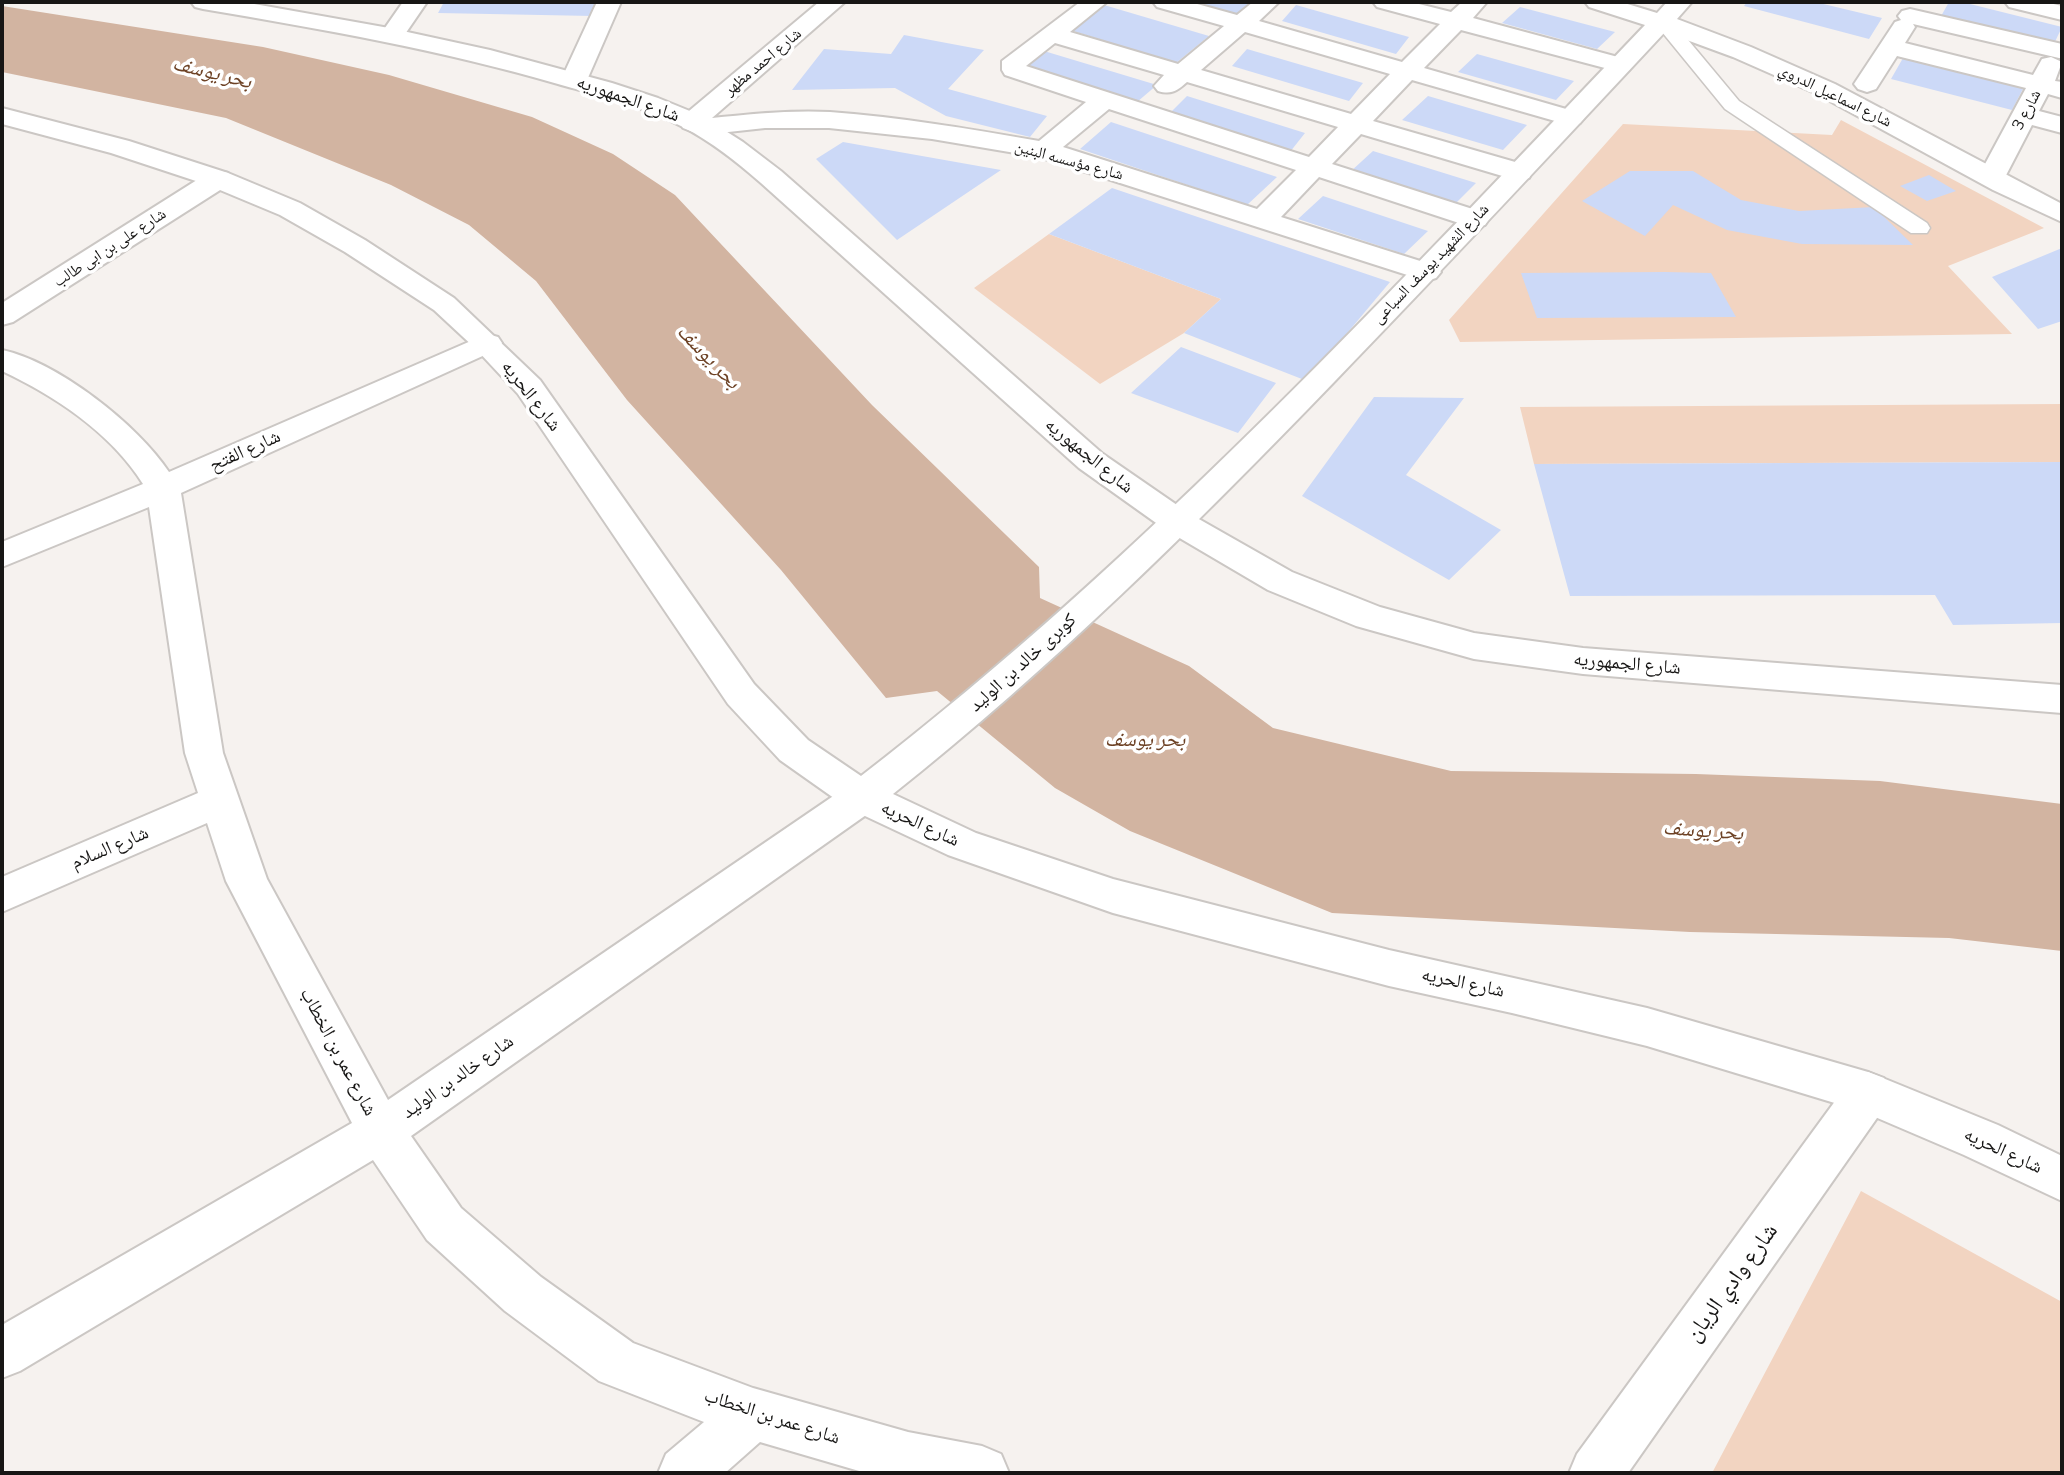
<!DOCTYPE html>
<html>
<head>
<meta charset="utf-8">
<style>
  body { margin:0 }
  #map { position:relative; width:2064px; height:1475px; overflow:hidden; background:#f6f2ef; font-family:Bitter,serif }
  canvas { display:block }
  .frame { position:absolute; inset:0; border:4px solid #171615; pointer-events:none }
</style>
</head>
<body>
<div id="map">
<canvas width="2064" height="1475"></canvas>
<div class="frame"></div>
</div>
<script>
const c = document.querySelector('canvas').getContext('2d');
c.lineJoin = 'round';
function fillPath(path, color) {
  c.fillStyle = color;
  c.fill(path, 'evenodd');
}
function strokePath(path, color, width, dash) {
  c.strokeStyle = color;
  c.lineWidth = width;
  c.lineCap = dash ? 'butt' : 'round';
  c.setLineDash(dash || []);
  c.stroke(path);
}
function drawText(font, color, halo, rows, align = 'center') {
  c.font = font + ' Bitter,"Noto Naskh Arabic",serif';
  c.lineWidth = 7;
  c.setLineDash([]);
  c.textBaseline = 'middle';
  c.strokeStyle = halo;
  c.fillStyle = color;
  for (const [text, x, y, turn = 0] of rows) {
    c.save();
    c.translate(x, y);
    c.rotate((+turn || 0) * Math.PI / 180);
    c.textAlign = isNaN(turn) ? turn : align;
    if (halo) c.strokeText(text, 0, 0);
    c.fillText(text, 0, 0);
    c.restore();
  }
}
fillPath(new Path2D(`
  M1841,120L2044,228L1948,266L2012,334L1460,342L1449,320L1623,124L1832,135Z
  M1049,234L1221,299L1184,333L1100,384L974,288Z
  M2062,404V462L1534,464L1520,407Z
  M1861,1191L2062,1302V1473H1712Z`), '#f2d4c1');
fillPath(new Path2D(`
  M2,6L263,47L389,75L532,117L613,154L675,195L872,405L1039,567L1040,598L1189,666L1273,728L1451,771L1696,774L1880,781L2062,804V951L1949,938L1690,932L1332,913L1130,831L1055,788L937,691L886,698L781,570L627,400L536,281L469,225L391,185L226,118L2,72Z`), '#d2b4a1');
fillPath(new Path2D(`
  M444,2H600L593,16L438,13Z
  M1194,2H1256L1238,16Z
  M1747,2H1815L1882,18L1869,39L1744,6Z
  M1949,2H1962L2062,27L2053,46L1940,18Z
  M1104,5L1209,36L1176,63L1070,30Z
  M1296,5L1409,37L1396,54L1282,21Z
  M1520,7L1615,32L1597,49L1502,23Z
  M904,35L984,50L948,89L1047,116L1030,137L946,116L895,88L792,90L824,49L891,54Z
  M1247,49L1363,83L1349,101L1232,66Z
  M1044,51L1157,85L1137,102L1023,67Z
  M1477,54L1574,81L1556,100L1458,72Z
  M1903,58L2024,87L2012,110L1891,79Z
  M1187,96L1305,133L1290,152L1169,114Z
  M1428,96L1527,125L1503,150L1402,120Z
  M1111,122L1277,177L1247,205L1080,149Z
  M843,142L1001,170L897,240L816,159Z
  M1373,151L1476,183L1454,205L1350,172Z
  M1630,171H1693L1741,200L1799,211L1874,207L1913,245L1802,244L1727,230L1673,205L1645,236L1582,201Z
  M1929,175L1956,191L1927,201L1900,186Z
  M1112,188L1390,282L1307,381L1184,333L1221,299L1049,234Z
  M1323,196L1428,231L1404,254L1298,219Z
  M2062,248V321L2038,329L1992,277Z
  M1665,272L1711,273L1736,317L1537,318L1521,273Z
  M1181,347L1276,383L1238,433L1131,393Z
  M1374,397L1464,398L1406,475L1501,530L1449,580L1302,496Z
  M2062,462V623L1953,625L1935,595L1570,596L1534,464Z`), '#ccd9f7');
const service = new Path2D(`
  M1662,15L1669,17L1739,101L1927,223L1930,228L1927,233H1911L1725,109L1653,21Z`);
const minor = new Path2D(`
  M403,2H427L401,40L392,42L383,40L380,35Z
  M597,2H621L587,80L583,85L574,88L565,85L561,80Z
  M819,2H845L712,118C751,114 791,110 830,112C900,117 970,129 1039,141L1086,102L1005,75L1002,70V61L1080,2H1107L1070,32L1178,64L1224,26L1157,7L1153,2H1190L1237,15L1253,2H1279L1259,21L1402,62L1440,24L1377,7L1373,2H1411L1451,12L1462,2H1487L1473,18L1629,60L1632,65L1629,70L1620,72L1461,30L1424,68L1580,113L1584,118L1580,123L1571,126L1562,123L1412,80L1373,121L1529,166L1532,172L1529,178L1519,180L1509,178L1361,134L1332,164L1485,213L1489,219L1485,225L1475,227L1465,225L1319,177L1281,217L1436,266L1441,272L1436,278L1426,281L1039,157L932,139L829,128H765L701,135L683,128L679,122L683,116ZM1245,32L1390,74L1351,114L1201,70ZM1055,43L1164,75L1154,86L1158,91C1171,95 1177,91 1187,82L1338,127L1309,157L1026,66ZM1109,109L1296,170L1257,209L1063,147Z
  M2005,2H2045L2062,6V20L2009,7Z
  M1910,9L2062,44V58H2059L1913,24L1915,27L1905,43L2033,75L2042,59L2051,57L2062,62L2055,81L2062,82V98L2048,94L2039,111L2062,117V133L2032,125L2002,183L1992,185L1982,183L1978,177L2026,88L1897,56L1876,89L1867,92L1858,89L1854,84L1895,22L1901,20L1898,16L1902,11Z
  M218,171L228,173L232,179L228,185L13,322L2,325V303L208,173Z
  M487,334L498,337L502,343L498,349L181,493L223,753L267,879L388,1100L848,786L862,782L876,786L882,797L876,808L411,1136L461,1208L541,1277L633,1343L753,1388L908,1432L982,1446L1001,1454L1009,1473H866L760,1442L725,1473H658L666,1454L704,1422L599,1381L505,1311L427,1240L373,1160L20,1371L2,1378V1325L352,1123L226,881L207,823L2,912V877L198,793L185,753L149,507L2,567V542L143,484C111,433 55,396 2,371V350C58,362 138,425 169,472Z
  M1868,1072L1884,1078L1891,1093L1884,1108L1628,1473H1569L1577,1454L1852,1078Z`);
const tertiary = new Path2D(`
  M191,2H243L389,28L490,50L612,83L658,98L702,116L743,142L781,171L1103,454L1190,514L1292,572L1380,607L1474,633L1583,648L2062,685V713L1583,674L1474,659L1356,626L1268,590L1166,530L1079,468L761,183C737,162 712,142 683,127C644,107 600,96 558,84C441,50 322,29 203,9L195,7Z`);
const secondary = new Path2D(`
  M1585,2H1621L1657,13L1667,2H1692L1677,19L1751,47L1835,84L2062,204V222L1993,190L1817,94L1733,57L1665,32C1556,149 1447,265 1335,381C1195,526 1052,668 893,794L976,833L1113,879L1389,950L1647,1008L1868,1072L1998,1125L2062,1156V1201L1964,1155L1861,1111L1647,1046L1512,1013L1389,986L1113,913L948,855L848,808L780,760L728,704L518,394L476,349L434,310L345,252L280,215L208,185L111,153L2,124V108L129,141L228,173L300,203L365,240L454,298L540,380L754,684L808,740L861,776C1148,555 1396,286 1645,25L1589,7Z`);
strokePath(service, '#cbc7c4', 3);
strokePath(minor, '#cbc7c4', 4);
strokePath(tertiary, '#cbc7c4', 4);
strokePath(secondary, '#cbc7c4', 4);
fillPath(service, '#fff');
fillPath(minor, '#fff');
fillPath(tertiary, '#fff');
fillPath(secondary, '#fff');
drawText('16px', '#171615', '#fff', [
  ["شارع احمد مظهر",763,62,-40],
  ["شارع اسماعيل الدروي",1835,96,26],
  ["شارع 3",2027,110,-62],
  ["شارع مؤسسه البنين",1069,161,15],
  ["شارع على بن ابى طالب",110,248,-33],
  ["شارع الشهيد يوسف السباعى",1431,264,-46]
]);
drawText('19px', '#171615', '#fff', [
  ["شارع الجمهوريه",628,99,19],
  ["شارع الحريه",531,396,52],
  ["شارع الفتح",245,451,-24],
  ["شارع الجمهوريه",1089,456,39],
  ["كوبرى خالد بن الوليد",1023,663,-42],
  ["شارع الجمهوريه",1627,664,5],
  ["شارع الحريه",920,824,25],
  ["شارع السلام",110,848,-23],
  ["شارع الحريه",1463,983,12],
  ["شارع عمر بن الخطاب",338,1052,62],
  ["شارع خالد بن الوليد",458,1077,-35],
  ["شارع الحريه",2003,1151,25],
  ["شارع عمر بن الخطاب",772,1417,18]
]);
drawText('italic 21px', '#6d4225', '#fff', [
  ["بحر يوسف",212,73,14],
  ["بحر يوسف",708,357,46],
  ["بحر يوسف",1145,740],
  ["بحر يوسف",1703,831,4]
]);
drawText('23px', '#171615', '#fff', [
  ["شارع وادي الريان",1732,1283,-54]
]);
</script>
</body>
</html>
